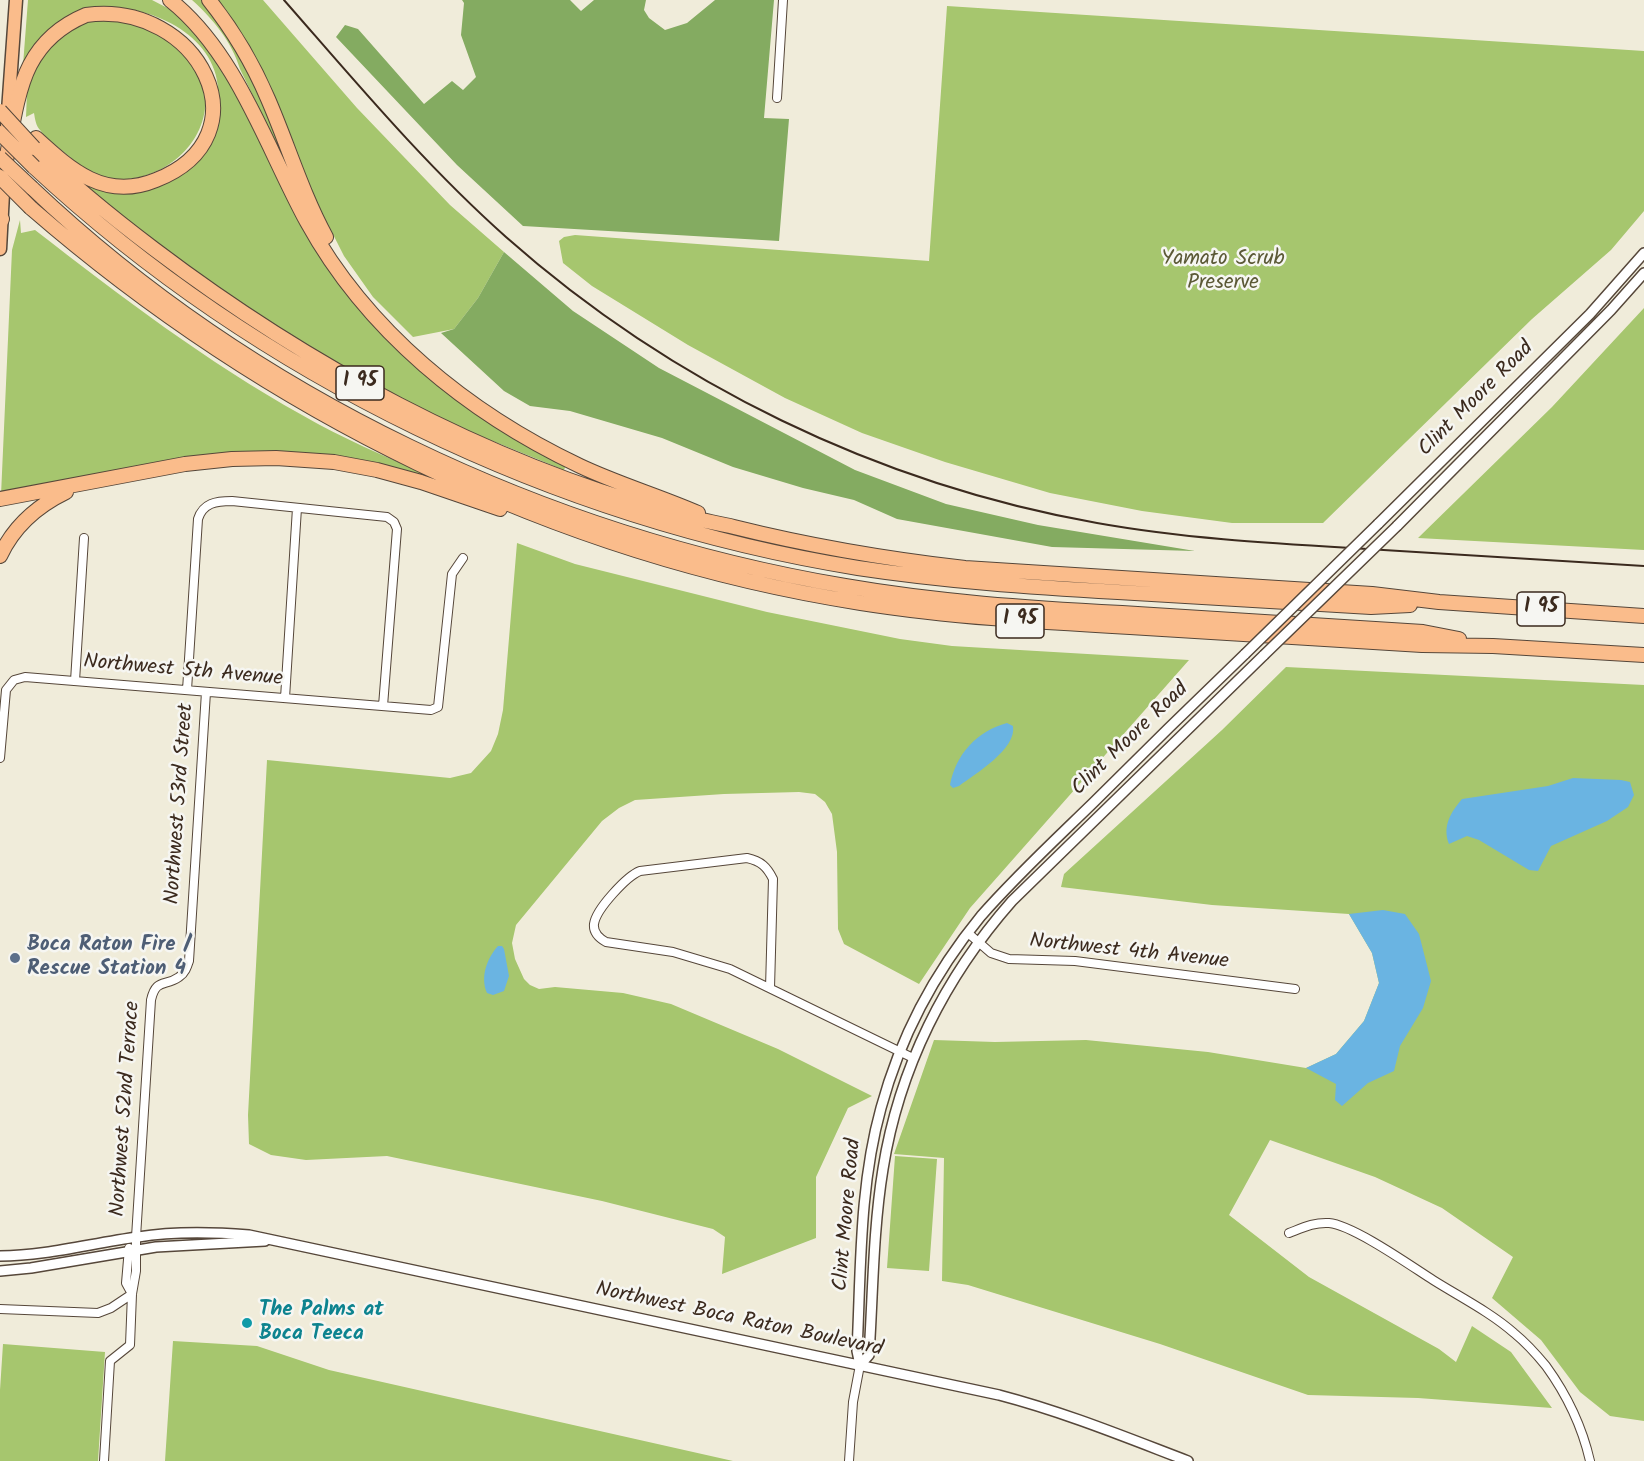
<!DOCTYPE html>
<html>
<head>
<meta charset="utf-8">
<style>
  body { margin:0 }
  canvas { display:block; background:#f0ecda }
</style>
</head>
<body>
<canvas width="1644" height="1461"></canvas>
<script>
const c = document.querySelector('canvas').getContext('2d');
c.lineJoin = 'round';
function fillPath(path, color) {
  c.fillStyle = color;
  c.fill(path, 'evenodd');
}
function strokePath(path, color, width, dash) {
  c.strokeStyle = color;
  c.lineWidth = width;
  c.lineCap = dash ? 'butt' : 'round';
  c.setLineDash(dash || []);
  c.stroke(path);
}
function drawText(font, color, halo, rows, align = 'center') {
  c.font = font + ' Kalam,sans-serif';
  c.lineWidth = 5;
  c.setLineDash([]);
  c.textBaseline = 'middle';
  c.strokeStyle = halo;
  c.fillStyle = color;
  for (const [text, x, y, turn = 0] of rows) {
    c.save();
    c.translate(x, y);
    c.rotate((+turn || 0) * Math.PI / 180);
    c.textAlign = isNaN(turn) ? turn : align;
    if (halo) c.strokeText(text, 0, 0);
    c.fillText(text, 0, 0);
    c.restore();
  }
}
fillPath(new Path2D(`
  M28,0H152L177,13L197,31L233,87L281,186L391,342L413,364L446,391L504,432L566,465L564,470L478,435L419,408L320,355L211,285L85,188L88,183L104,189L188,167C194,153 217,112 218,100C224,36 147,0 89,8C81,12 74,20 68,26C53,39 38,52 23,65Z
  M192,0H202L238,52L259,90L291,174L240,69C232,42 213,19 192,0Z
  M217,0H263L357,108L450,205L504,252L478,298L454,329L413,337L373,297L344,256L309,187L279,108L264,76Z
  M947,6L1644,51V211L1611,250L1532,319L1323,523H1232L1142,511L1050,493L945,462L862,433L785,398L688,345L592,286L563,263L559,241L564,237L575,235L929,261Z
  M134,13C155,16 181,27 192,47C194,52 195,59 197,65C200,73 204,82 205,91C212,149 150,192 97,176C87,173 79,165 71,158C61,149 48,141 40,130C36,126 35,119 34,113L26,117C27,102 26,83 32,70C43,49 69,26 92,18C104,14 121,14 134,13Z
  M20,220L21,233L35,230C120,296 207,362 302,415C342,438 384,456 426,474L424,478L281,455L1,495L12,250Z
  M1644,308V550L1418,538L1552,407Z
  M517,543L575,564L767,612L900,639L952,646L1189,660L970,908L919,984L844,944L838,929L837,852L832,814L825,802L815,794L799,792L724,794L635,800L619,808L602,821L516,925L512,943L515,959L524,979L530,985L539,989L555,987L623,993L671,1004L778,1049L872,1096L848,1108L816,1177V1238L722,1274L725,1237L713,1229L602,1201L387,1156L306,1160L271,1155L249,1144L248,1115L267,760L450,778L471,773L491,751L498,734L503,710Z
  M1286,667L1644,685V1421L1610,1416L1580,1392L1541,1340L1492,1298L1513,1257L1442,1208L1375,1177L1270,1140L1229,1215L1309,1277L1439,1349L1456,1362L1472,1326L1511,1352L1552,1408L1418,1398L1308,1395L1160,1344L968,1285L942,1281L944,1158L894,1154L934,1040L995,1042L1086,1040L1208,1052L1306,1068L1336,1054L1364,1021L1379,983L1372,953L1349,914L1212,905L1061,887L1064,874L1222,730Z
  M895,1156L937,1159L929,1271L887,1268Z
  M173,1341L257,1346L329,1370L733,1461H165Z
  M3,1344L105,1352L98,1461H0V1390Z`), '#a6c66e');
fillPath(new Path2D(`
  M462,0H570L581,11L594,0H646L644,10L649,18L665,30L687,23L715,0H774L764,118L789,119L779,241L523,226L457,165L336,37L345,25L358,29L424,104L452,81L463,90L476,77L461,35L464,3Z
  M504,252L573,311L659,368L855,470L946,504L1038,525L1195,551L1052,547L897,519L854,500L803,488L733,467L662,438L570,411L530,406L504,391L441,333L454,329L478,298Z`), '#84ab61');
fillPath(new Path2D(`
  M1007,723L1013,726C1017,749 975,774 959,786L953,788L950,785C956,754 977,731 1007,723Z
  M1573,778L1621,780L1630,782L1634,795L1628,807L1607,821L1551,846L1538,871L1529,870L1479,840L1467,836L1449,844C1442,826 1451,812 1462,799L1548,786Z
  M1383,910L1405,914L1419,934L1431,981L1423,1008L1400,1046L1394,1071L1368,1083L1342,1106L1335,1100L1336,1084L1306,1068L1336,1054L1364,1021L1379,983L1372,953L1349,914Z
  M498,946H502L504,949L509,976L504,991L493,995L487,993C480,977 487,958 498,946Z`), '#6ab4e2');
const minor = new Path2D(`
  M777,98L783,0
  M75,681L84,538
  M187,690L198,519C203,503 216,501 232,501L387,517L394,522L397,529L383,706
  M285,698L297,508
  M0,758L6,690L14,680L25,677L431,710L438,707L452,574L463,558
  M968,933L991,953L1009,959L1075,961L1295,989
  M770,988L773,879C767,867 761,861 747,858L640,871C627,876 596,909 594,924C593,933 599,938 606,942L673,952L730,969L913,1058
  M1289,1233C1302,1228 1314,1222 1329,1223C1353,1225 1411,1266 1433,1280C1460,1297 1490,1312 1514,1333C1525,1342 1537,1355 1546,1366C1567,1395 1582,1426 1590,1461
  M129,1248L126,1283L132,1294
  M0,1309L98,1313L111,1308L132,1294
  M104,1461L110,1361L130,1345L132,1294L136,1271V1237L151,1000C156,978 165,987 179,977C185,973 187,967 189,961L206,692
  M849,1461L853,1402L860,1365`);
const tertiary = new Path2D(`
  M1378,524L1590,314L1644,253
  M1397,526L1611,310L1644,273
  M0,1256C46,1256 92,1243 138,1237C175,1231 211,1232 249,1235L999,1395C1064,1412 1125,1437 1188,1461
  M0,1271L31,1268L156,1247L265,1241
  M860,1365L869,1355C873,1294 873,1230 883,1169C899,1068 945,977 1012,901L1264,655
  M860,1365L857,1351C861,1270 859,1187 881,1108C900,1038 935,972 981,916C1016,876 1055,840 1093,803C1143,753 1194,703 1245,654`);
const primary = new Path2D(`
  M7,125L16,0
  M0,249L4,175`);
const motorway = new Path2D(`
  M170,0C237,53 267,149 307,222C367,331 468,413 580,466C618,484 659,496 698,513
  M209,0C233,30 253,64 268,99C288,145 302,193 326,237
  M34,148C72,185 113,218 154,249C307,365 482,460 668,512C689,518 712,522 734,527C810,546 887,559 965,568L1372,594L1439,602L1644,616
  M5,166C11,136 16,92 30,65C42,42 62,25 86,15C199,0 268,136 156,180C105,201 71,170 36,138
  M34,167C260,377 554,519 858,568C944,581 1030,587 1118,592C1202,597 1287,602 1371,607L1410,605
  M32,188C254,398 546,535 845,586C937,602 1029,608 1122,613C1222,620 1322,626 1423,632L1459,639
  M31,208C265,411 553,555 861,603C950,617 1040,622 1130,627C1227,633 1324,639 1422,645L1493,646L1644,655
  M0,223L2,219
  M0,499L185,464L232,459L276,458L334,462L377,470L421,482L500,509
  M0,556C14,526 37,506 66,492`);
strokePath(minor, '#56473a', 10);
strokePath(tertiary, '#56473a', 12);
strokePath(primary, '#56473a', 15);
strokePath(motorway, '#56473a', 16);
strokePath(minor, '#fff', 8);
strokePath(tertiary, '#fff', 9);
strokePath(primary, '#fabc8b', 12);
strokePath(motorway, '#fabc8b', 14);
strokePath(new Path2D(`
  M284,0C355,81 425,165 506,237C672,384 878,484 1097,523C1181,538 1266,543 1351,548C1448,554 1546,560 1644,566`), '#3b2a1e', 2);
const tertiaryBridge = new Path2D(`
  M1245,654L1378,524
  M1264,655L1397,526`);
const motorwayBridge = new Path2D(`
  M0,111L34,148
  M0,133L34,167
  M0,158L32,188
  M0,177L31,208`);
strokePath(tertiaryBridge, '#56473a', 12, []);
strokePath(motorwayBridge, '#56473a', 16, []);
strokePath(tertiaryBridge, '#fff', 9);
strokePath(motorwayBridge, '#fabc8b', 14);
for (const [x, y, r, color] of [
  [15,958,6,"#5c6f8a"],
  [247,1323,6,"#0f9aa8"]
]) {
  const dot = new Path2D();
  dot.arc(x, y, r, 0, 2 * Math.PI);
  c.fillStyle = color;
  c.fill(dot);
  strokePath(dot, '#f6f6f2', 2);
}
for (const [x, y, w] of [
  [360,383,48],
  [1541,609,48],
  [1020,621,48]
]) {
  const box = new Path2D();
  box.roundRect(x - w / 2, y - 17, w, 34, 4.5);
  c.fillStyle = '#f6f6f2';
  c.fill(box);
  strokePath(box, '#3b2a1e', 1.5);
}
drawText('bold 20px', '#3b2a1e', null, [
  ["I 95",360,383],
  ["I 95",1541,609],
  ["I 95",1020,621]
]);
drawText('21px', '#5b5936', '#f6f6f2', [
  ["Yamato Scrub",1223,260],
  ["Preserve",1223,284]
]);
drawText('21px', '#3b2a1e', '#f6f6f2', [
  ["Clint Moore Road",1477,400,-45],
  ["Northwest 5th Avenue",183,672,5],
  ["Clint Moore Road",1131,740,-44],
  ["Northwest 53rd Street",181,804,-86],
  ["Northwest 4th Avenue",1129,953,6],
  ["Northwest 52nd Terrace",127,1109,-86],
  ["Clint Moore Road",849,1215,-85],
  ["Northwest Boca Raton Boulevard",739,1321,12]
]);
drawText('bold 21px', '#4e5e75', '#f6f6f2', [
  ["Boca Raton Fire /",27,946],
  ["Rescue Station 4",27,970]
], 'left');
drawText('bold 21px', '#0d838f', '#f6f6f2', [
  ["The Palms at",259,1311],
  ["Boca Teeca",259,1335]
], 'left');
</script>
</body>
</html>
